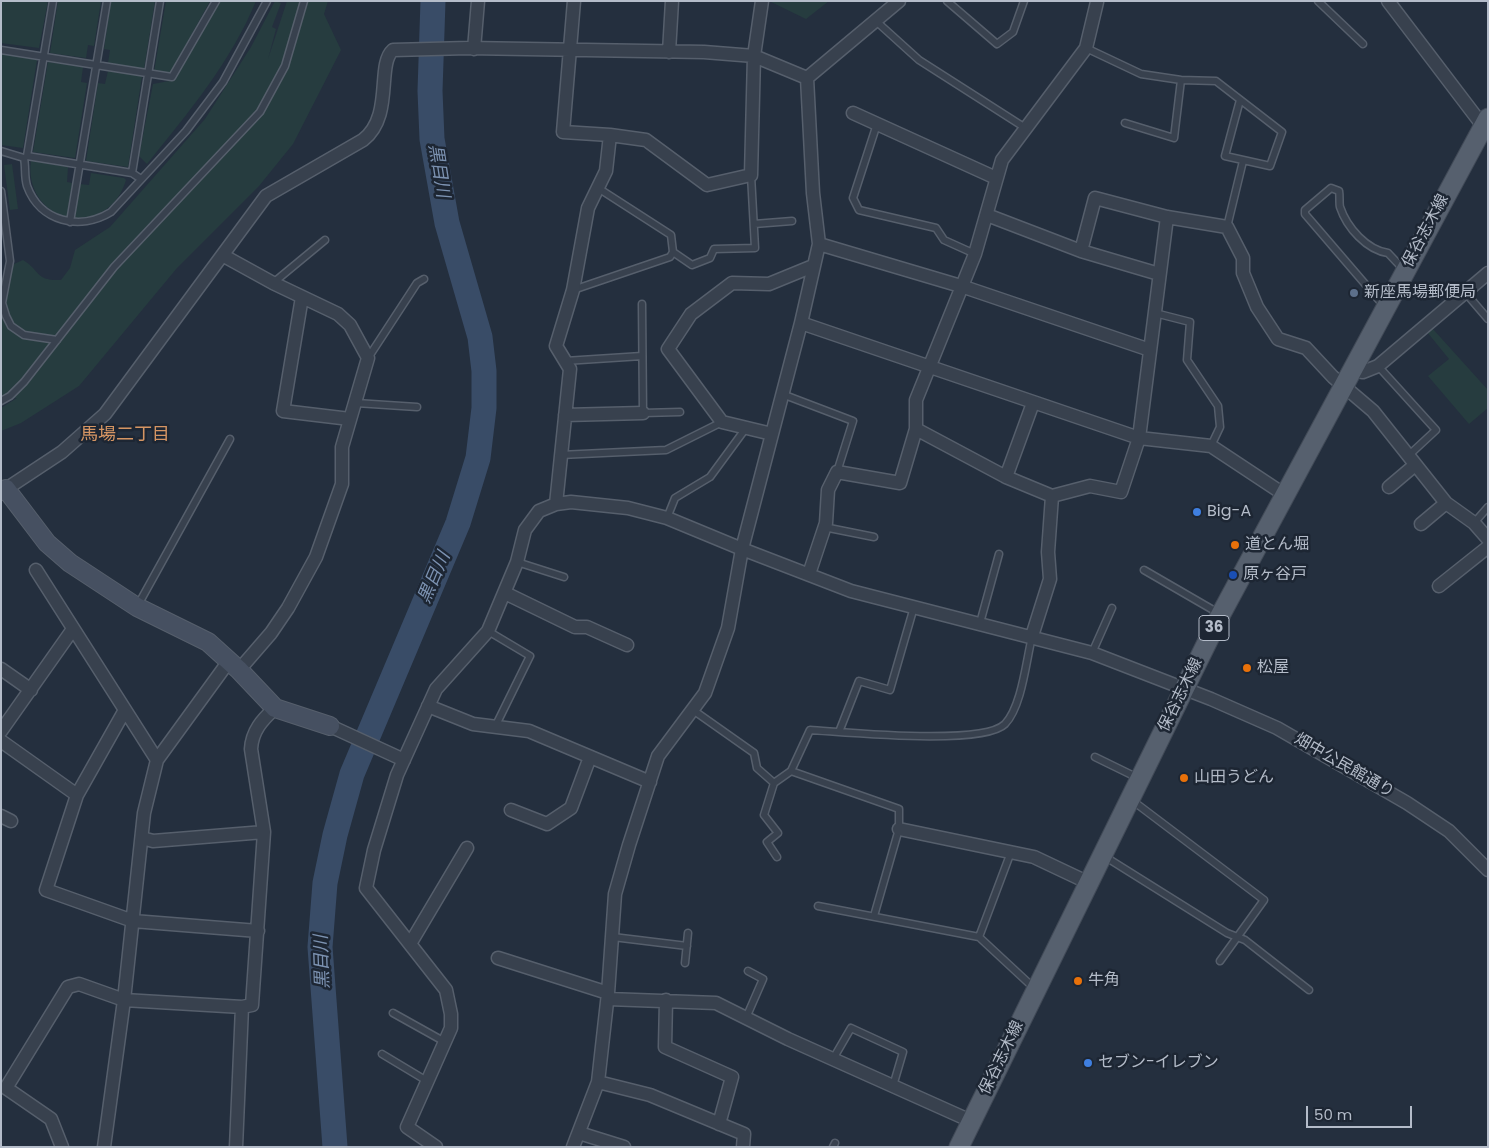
<!DOCTYPE html>
<html>
<head>
<meta charset="utf-8">
<style>
  body { margin:0 }
  #map { position:relative; width:1489px; height:1148px; overflow:hidden; background:#242f3e; font-family:Poppins,sans-serif }
  canvas { display:block }
  .frame { position:absolute; inset:0; border:2px solid #b4bcc9; pointer-events:none }
  .scale { position:absolute; left:1306px; top:1106px; width:106px; height:22px; box-sizing:border-box; border:2px solid #b4bcc9; border-top:0; padding-left:6px; font-size:15px; line-height:18px; white-space:nowrap; color:#b4bcc9; -webkit-text-stroke:4px #1d2633; paint-order:stroke }
</style>
</head>
<body>
<div id="map">
<canvas width="1489" height="1148"></canvas>
<div class="frame"></div>
<div class="scale">50 m</div>
</div>
<script>
const c = document.querySelector('canvas').getContext('2d');
c.lineJoin = 'round';
function fillPath(path, color) {
  c.fillStyle = color;
  c.fill(path, 'evenodd');
}
function strokePath(path, color, width, dash) {
  c.strokeStyle = color;
  c.lineWidth = width;
  c.lineCap = dash ? 'butt' : 'round';
  c.setLineDash(dash || []);
  c.stroke(path);
}
function drawText(font, color, halo, rows, align = 'center') {
  c.font = font + ' Poppins,"Noto Sans JP",sans-serif';
  c.lineWidth = 5;
  c.setLineDash([]);
  c.textBaseline = 'middle';
  c.strokeStyle = halo;
  c.fillStyle = color;
  for (const [text, x, y, turn = 0] of rows) {
    c.save();
    c.translate(x, y);
    c.rotate((+turn || 0) * Math.PI / 180);
    c.textAlign = isNaN(turn) ? turn : align;
    if (halo) c.strokeText(text, 0, 0);
    c.fillText(text, 0, 0);
    c.restore();
  }
}
fillPath(new Path2D(`
  M1,1H48L39,48L1,43Z
  M58,1H101L94,46L88,45L86,58L50,53Z
  M111,1H155L144,69L108,63L110,50L104,49Z
  M166,1H210L170,74L154,72Z
  M221,1H256C231,62 188,113 147,164L139,156L153,84L174,80Z
  M275,1L281,3L272,27L276,29L268,59L287,1H328L324,14L341,50L293,144L259,186L177,268L79,386L21,423L1,431V408L17,398H1V280L14,264L23,260C41,271 35,281 61,280L70,268L75,250L110,227L205,119L251,47Z
  M769,1H829L806,19Z
  M1,53L37,60L23,148L1,145Z
  M48,62L83,67L81,82L87,83L75,158L33,152Z
  M108,71L142,76L128,167L86,161L98,83L105,84Z
  M31,161L68,167L67,182L72,183L67,217C42,211 27,187 31,161Z
  M12,164L18,209L10,210L4,165Z
  M91,173L124,178L126,180C118,206 100,218 74,219L79,184L89,185Z
  M1432,328L1488,390V408L1469,424L1428,376L1449,359L1427,332Z`), '#263c3f');
strokePath(new Path2D(`
  M335,1147L320,947L325,883L335,835L352,774L458,523L478,458L484,408V371L480,337L447,223L432,139L430,91L433,1`), '#394c67', 25);
const lane = new Path2D(`
  M53,1L27,156L132,173L141,179
  M947,1L997,44L1013,32L1024,1
  M1318,1L1363,44
  M877,22L919,60L1027,129
  M1086,48L1141,74L1181,80L1216,81L1282,132L1270,166L1225,156L1240,100
  M1,50L172,77L216,1
  M1125,123L1174,138L1181,80
  M877,124L853,198L859,210L936,228L944,240L975,254
  M1,151L24,158C26,168 24,176 27,186C40,222 80,231 111,212L186,131L223,82L267,1
  M132,173L160,1
  M598,188L671,235L673,252
  M1,191L10,261L2,303L6,316L11,326L24,335L57,340
  M70,222L107,1
  M754,224L792,221
  M1227,227L1243,161
  M673,252L692,265L710,258L714,249L755,248L751,175
  M273,283L325,240
  M573,290L670,257L673,252
  M1464,291L1488,319
  M642,304L643,413L680,412
  M1384,306L1305,214V210L1331,188L1339,191C1340,196 1339,203 1340,207C1347,228 1367,250 1388,253L1404,270
  M1155,313L1190,322L1187,360L1218,406L1220,427L1211,446
  M368,358L417,283L424,279
  M565,361L642,356
  M1378,366L1436,430L1408,456
  M782,394L853,421L837,472
  M1,401L10,396L24,382L114,267L260,112L285,66L304,1
  M356,403L417,407
  M560,455L666,450L722,422
  M667,518L675,498L710,477L746,428
  M1474,523L1488,507
  M824,527L874,537
  M517,562L564,577
  M1144,570L1220,614
  M138,605L230,439
  M980,623L999,554
  M488,631L530,656L495,727
  M1092,653L1112,608
  M693,710L754,753L757,768L774,783L791,771L899,809V829L874,916
  M839,732L859,681L890,690L914,607
  M1095,757L1138,778
  M791,771L810,730C845,732 983,746 1005,724C1022,706 1026,661 1032,637
  M774,783L764,815L778,833L767,842L777,857
  M1133,801L1264,900L1220,961
  M1104,856L1227,933L1245,940L1309,990
  M818,906L979,937L1035,989
  M613,937L687,946
  M979,937L1011,852
  M685,963L688,933
  M393,1013L445,1042
  M746,1018L763,979L748,971
  M382,1054L427,1081
  M833,1059L851,1028L903,1052L893,1086
  M833,1147L835,1143`);
const street = new Path2D(`
  M1388,1L1483,126
  M474,49L478,1
  M669,52L672,1
  M807,78L899,1
  M853,113L996,178
  M610,135L646,140L707,185L751,175L754,56L762,1
  M987,215L1081,251L1159,274
  M819,244L964,287L1150,350
  M1081,251L1095,198L1167,217L1227,227L1243,258V273L1257,307L1278,339L1306,348L1333,377L1373,411L1446,503L1474,523L1488,539
  M224,256L273,283L338,314L350,325L368,358L342,447V484L316,557L288,608L271,633L239,670
  M302,297L283,411L350,419
  M801,323L1139,438L1211,446L1285,495
  M1351,370L1363,372L1378,366L1488,273
  M565,415L643,413
  M916,429L1006,477L1052,496L1090,486L1121,492L1139,438L1167,217
  M772,434L722,422L668,349L691,314L732,283L769,284L813,266
  M1006,477L1033,403
  M1389,487L1415,465
  M6,489L62,452L105,414L266,196L363,140C394,116 376,65 393,50L468,48L704,52L754,56L807,78
  M556,504L570,369L556,346L573,290L588,208L606,171L610,135L563,132L574,1
  M1421,524L1446,503
  M36,570L157,760
  M809,574L826,523L828,490L837,472L900,483L916,429V400L975,254L1002,160L1086,48L1097,2
  M1439,586L1488,547
  M505,593L575,627H587L627,645
  M1032,636L1050,579L1048,552L1052,496
  M1,669L31,690
  M428,706L473,724L529,731L650,782
  M125,710L77,795L46,890L133,921L258,931
  M330,726L404,760
  M1,731L73,629
  M1,741L77,795
  M511,810L547,824L571,808L590,757
  M1,816L11,821
  M899,829L1034,857L1089,883
  M142,838L153,841L264,832
  M410,944L467,848
  M498,958L608,993
  M608,999L716,1003L788,1039L971,1121
  M666,1000L665,1047L732,1077L719,1124
  M242,1007L252,1005L264,832L251,749C252,731 262,720 275,708
  M598,1082L650,1095L744,1134L743,1147
  M579,1133L624,1147
  M62,1147L51,1119L6,1088L68,987L79,984L124,1000L242,1007L236,1147
  M104,1147L124,1000L144,813L157,760L229,661
  M436,1147L407,1127L451,1028V1014L446,990L366,888L374,850L397,775L436,689L488,631L517,562L525,530L539,511L556,504L571,502L628,508L667,518L742,549L801,323L819,244L813,193L807,78
  M573,1147L598,1082L608,993L615,894L629,845L658,756L705,693L728,628L742,549L851,591L1092,653L1211,699L1277,728L1407,803L1449,831L1488,870`);
const secondary = new Path2D(`
  M1,491L6,489L47,543L70,563L137,607L208,642L239,670L275,708L330,726`);
const primary = new Path2D(`
  M959,1147L1221,614L1488,118`);
strokePath(lane, '#565f6c', 9);
strokePath(street, '#565f6c', 15);
strokePath(secondary, '#565f6c', 20);
strokePath(primary, '#414a57', 21);
strokePath(lane, '#38414e', 6);
strokePath(street, '#38414e', 12);
strokePath(secondary, '#465061', 18);
strokePath(primary, '#56606e', 19);
for (const [x, y, r, color] of [
  [1354,293,5,"#5c6f8a"],
  [1197,512,5,"#3f7fe0"],
  [1235,545,5,"#e8710a"],
  [1233,575,5,"#1a4fb4"],
  [1247,668,5,"#e8710a"],
  [1184,778,5,"#e8710a"],
  [1078,981,5,"#e8710a"],
  [1088,1063,5,"#3f7fe0"]
]) {
  const dot = new Path2D();
  dot.arc(x, y, r, 0, 2 * Math.PI);
  c.fillStyle = color;
  c.fill(dot);
  strokePath(dot, '#1d2633', 2);
}
for (const [x, y, w] of [
  [1214,628,30]
]) {
  const box = new Path2D();
  box.roundRect(x - w / 2, y - 12.5, w, 25, 4);
  c.fillStyle = '#1d2633';
  c.fill(box);
  strokePath(box, '#b4bcc9', 1);
}
drawText('bold 15px', '#b4bcc9', null, [
  ["36",1214,628]
]);
drawText('16px', '#b4bcc9', '#1d2633', [
  ["保谷志木線",1426,231,-62],
  ["保谷志木線",1181,695,-64],
  ["畑中公民館通り",1344,766,30],
  ["保谷志木線",1002,1058,-64]
]);
drawText('16px', '#b4bcc9', '#1d2633', [
  ["新座馬場郵便局",1364,293],
  ["Big-A",1207,512],
  ["道とん堀",1245,545],
  ["原ヶ谷戸",1243,575],
  ["松屋",1257,668],
  ["山田うどん",1194,778],
  ["牛角",1088,981],
  ["セブン-イレブン",1098,1063]
], 'left');
drawText('italic 18px', '#7c92b1', '#1d2633', [
  ["黒目川",438,171,81],
  ["黒目川",435,578,-67],
  ["黒目川",323,962,-92]
]);
drawText('18px', '#d59563', '#1d2633', [
  ["馬場二丁目",125,435]
]);
</script>
</body>
</html>
